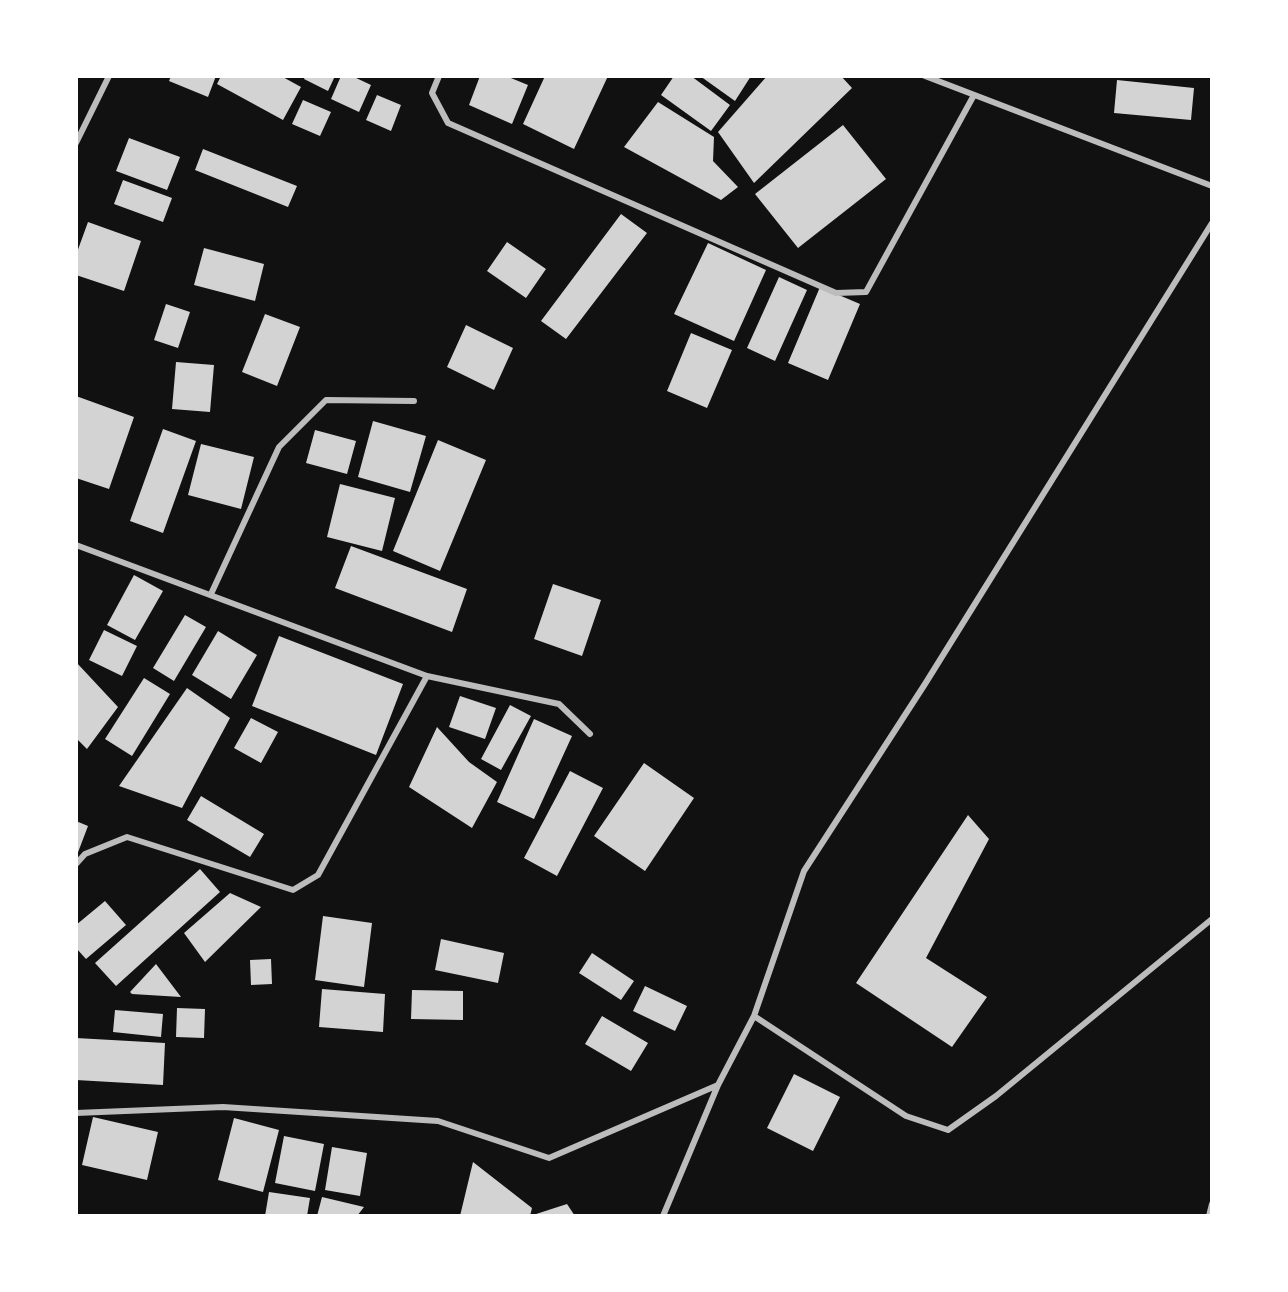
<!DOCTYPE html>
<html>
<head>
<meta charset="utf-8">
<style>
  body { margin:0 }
  #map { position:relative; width:1288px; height:1292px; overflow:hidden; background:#111; font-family:"Fira Sans Condensed",sans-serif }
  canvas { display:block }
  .frame { position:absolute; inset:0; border:78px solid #fff; pointer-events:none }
</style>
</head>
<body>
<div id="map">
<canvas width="1288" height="1292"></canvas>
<div class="frame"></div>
</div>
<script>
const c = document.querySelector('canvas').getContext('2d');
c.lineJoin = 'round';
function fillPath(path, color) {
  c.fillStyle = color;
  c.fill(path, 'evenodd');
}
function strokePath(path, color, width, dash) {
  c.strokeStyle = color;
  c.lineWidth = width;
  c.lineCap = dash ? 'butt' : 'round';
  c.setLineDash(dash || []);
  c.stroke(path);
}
fillPath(new Path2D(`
  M171,76H216L208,97L169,81Z
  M221,76H281L301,87L283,120L217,84Z
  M305,76H335L328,91L304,79Z
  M341,76H352L371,85L359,112L331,99Z
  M480,76H506L528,85L512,124L469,105Z
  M545,76H608L574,149L523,124Z
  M674,76H691L730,105L711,131L661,95Z
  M700,76H751L735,101Z
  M767,76H841L852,88L754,183L718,132Z
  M1117,80L1194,88L1191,120L1114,113Z
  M377,95L401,105L391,131L366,120Z
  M303,100L331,112L320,136L292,124Z
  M658,102L714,137L713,161L738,187L721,200L624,147Z
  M843,125L886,179L798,248L755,194Z
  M129,138L180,157L167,190L116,171Z
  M203,149L297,186L288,207L195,170Z
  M123,180L172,198L163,222L114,204Z
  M621,214L647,233L566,339L541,321Z
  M88,222L141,241L124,291L76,275V255Z
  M507,242L546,269L526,298L487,271Z
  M708,243L766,270L734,341L674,314Z
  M204,248L264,264L255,301L194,285Z
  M779,277L807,290L775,361L747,348Z
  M820,287L860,304L828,380L788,363Z
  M166,304L190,312L178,348L154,340Z
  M265,314L300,327L277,386L242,372Z
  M466,325L513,348L494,390L447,367Z
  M691,333L732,350L707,408L667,391Z
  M176,362L214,365L210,412L172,409Z
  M76,396L134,417L109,489L76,478Z
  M373,421L426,436L410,492L358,477Z
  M163,429L196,441L163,533L130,521Z
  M315,430L356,441L347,474L306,463Z
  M438,440L486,460L440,571L393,551Z
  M201,444L254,457L241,509L188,495Z
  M340,484L395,498L382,551L327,537Z
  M351,546L467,589L452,632L335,588Z
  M134,575L163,591L135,640L107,625Z
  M553,584L601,600L582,656L534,639Z
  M185,615L206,627L174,681L153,668Z
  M104,630L137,646L122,676L89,660Z
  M218,631L257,655L231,699L192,675Z
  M279,636L403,684L376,755L252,706Z
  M76,662L118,707L87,749L76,738Z
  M144,678L170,694L132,756L105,739Z
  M187,688L230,718L182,808L119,786Z
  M460,696L496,708L485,739L449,727Z
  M510,705L531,716L501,770L481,759Z
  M251,718L278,732L261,763L234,748Z
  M534,719L572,736L534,819L497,802Z
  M437,727L469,762L497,782L472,828L409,787Z
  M644,763L694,798L645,871L594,836Z
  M570,771L603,788L557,876L524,858Z
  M201,796L264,834L250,857L187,820Z
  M968,815L989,839L926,958L987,997L952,1047L856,983Z
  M76,821L88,826L77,855H76Z
  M200,869L220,892L116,986L95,963Z
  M230,893L261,907L205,962L184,933Z
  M105,901L126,925L86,959L76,948V925Z
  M323,916L372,923L364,987L315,980Z
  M441,939L504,953L498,983L435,970Z
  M592,953L634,981L621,1000L579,973Z
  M271,959L272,984L251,985L250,960Z
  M156,964L181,997L132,994L130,992Z
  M645,986L687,1006L675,1031L633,1011Z
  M322,989L385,994L383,1032L319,1027Z
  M412,990L463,991V1020L411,1019Z
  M177,1008L205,1009L204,1038L176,1037Z
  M115,1010L163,1014L161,1037L113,1032Z
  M602,1016L648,1043L631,1071L585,1044Z
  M76,1038L165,1043L163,1085L76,1080Z
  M794,1074L840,1097L813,1151L767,1128Z
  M93,1117L158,1132L147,1180L82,1165Z
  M234,1118L279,1130L263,1192L218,1180Z
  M284,1136L324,1144L315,1191L275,1183Z
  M332,1147L367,1153L360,1196L325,1190Z
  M473,1162L532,1208L530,1216H460Z
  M269,1192L310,1198L307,1216H265Z
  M322,1197L364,1207L357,1216H317Z
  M567,1204L575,1216H533V1215Z`), '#d3d3d3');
strokePath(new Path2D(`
  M439,76L432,93L448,123L836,293L866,292L974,95
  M925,76L1212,186
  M76,143L109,76
  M76,545L427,676L318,875L293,890L127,837L85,854L76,864
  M211,594L279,447L326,400L414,401
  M427,676L559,704L590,734
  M754,1016L906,1116L948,1130L996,1096L1212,919
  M76,1113L223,1107L438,1121L549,1158L718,1085
  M663,1216L718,1085L754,1016L804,871L925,684L1212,223
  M1209,1216L1212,1204`), '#bcbcbc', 6);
</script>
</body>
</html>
